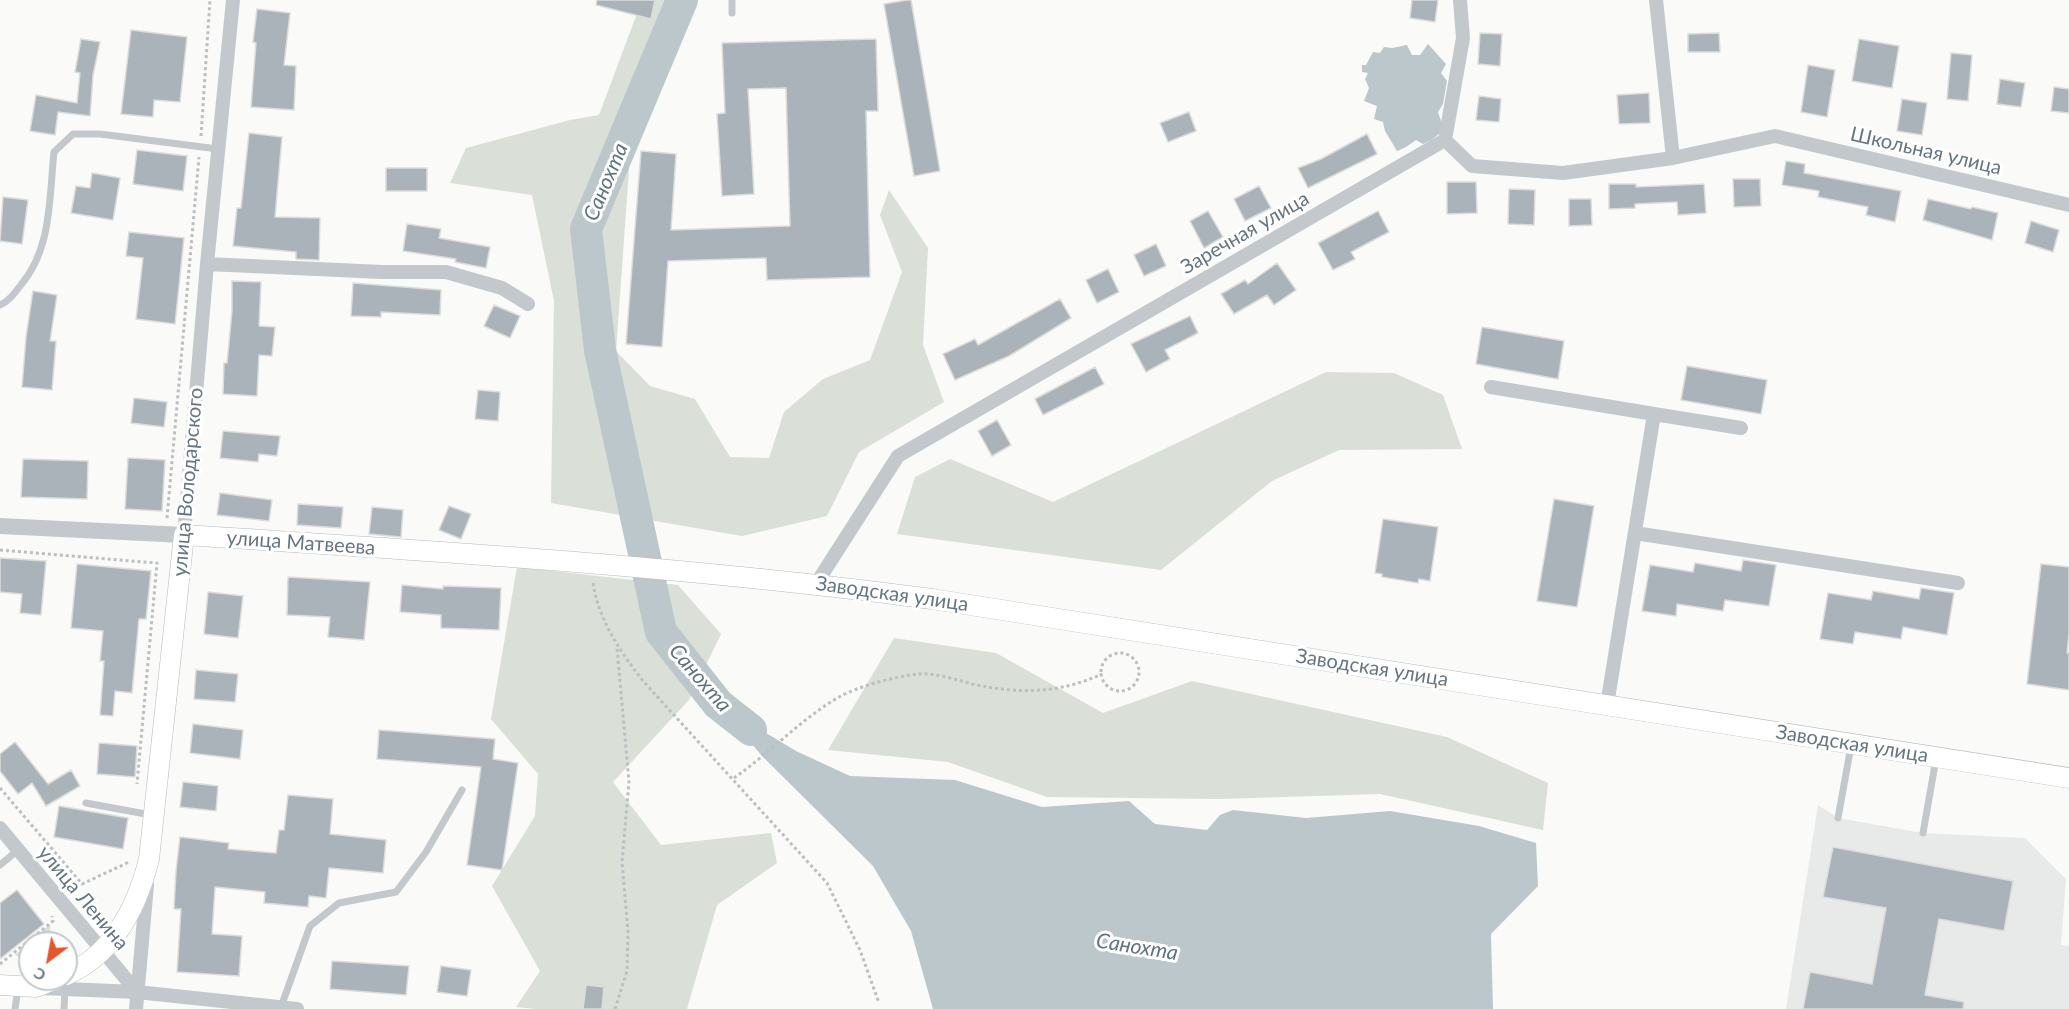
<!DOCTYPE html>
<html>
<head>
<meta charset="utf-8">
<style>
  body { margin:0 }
  #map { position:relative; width:2069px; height:1009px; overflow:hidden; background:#fafaf8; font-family:Lato,sans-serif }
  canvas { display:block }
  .north { position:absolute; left:18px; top:931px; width:60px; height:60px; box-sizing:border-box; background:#fff; border:2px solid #c1c8cd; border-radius:50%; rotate:212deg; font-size:16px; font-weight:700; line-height:24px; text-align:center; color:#657683 }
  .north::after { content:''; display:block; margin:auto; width:21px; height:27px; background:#e4572e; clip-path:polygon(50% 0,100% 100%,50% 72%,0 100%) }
</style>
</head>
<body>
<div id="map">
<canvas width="2069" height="1009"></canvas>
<div class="north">С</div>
</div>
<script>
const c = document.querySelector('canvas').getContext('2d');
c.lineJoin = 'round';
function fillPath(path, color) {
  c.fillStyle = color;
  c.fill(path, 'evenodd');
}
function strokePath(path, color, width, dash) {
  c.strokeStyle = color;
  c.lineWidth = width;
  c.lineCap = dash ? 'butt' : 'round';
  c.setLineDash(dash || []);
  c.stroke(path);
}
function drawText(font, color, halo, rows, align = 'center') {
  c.font = font + ' Lato,sans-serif';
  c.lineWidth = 6;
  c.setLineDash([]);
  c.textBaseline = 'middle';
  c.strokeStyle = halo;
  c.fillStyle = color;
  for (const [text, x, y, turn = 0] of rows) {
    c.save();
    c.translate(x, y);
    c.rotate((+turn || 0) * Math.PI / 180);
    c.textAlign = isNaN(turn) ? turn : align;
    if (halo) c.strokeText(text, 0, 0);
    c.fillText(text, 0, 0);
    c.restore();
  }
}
fillPath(new Path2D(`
  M1818,805L1838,818L1923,833L2025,838L2066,879L2061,945L2069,946V1009H1786Z`), '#e8e9e9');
fillPath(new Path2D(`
  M642,0H692L631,142L616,351L650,386L695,399L730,457L769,458L784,412L823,379L870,360L902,272L880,215L889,190L928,248L923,345L944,402L859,452L827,516L742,536L551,503L554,301L532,195L450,183L466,148L570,120L599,115Z
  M1326,372L1394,373L1443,395L1462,449L1339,450L1272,481L1161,570L897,534L915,477L950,459L1053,502Z
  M517,567L678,585L721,634L689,700L613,782L661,845L771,833L777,863L717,905L687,1009H536L516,1007L540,971L492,886L535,816L538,774L491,719Z
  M894,638L996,653L1103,713L1192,681L1447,737L1548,783L1543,830L1380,794L1219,799L1047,797L948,762L828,750Z
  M50,924L51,943H30V962L15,955Z`), '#dadfd7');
fillPath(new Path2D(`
  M1428,44L1446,64L1441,73L1447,81L1443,104L1438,112L1441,121V132L1433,139L1423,144L1416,140L1406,147L1397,151L1385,131L1383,122L1374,119L1377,106L1364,101L1369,88L1365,79L1368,73L1362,72V65H1366L1373,52L1380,53L1384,47L1392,48L1407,45L1412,55H1420Z
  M718,704L796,751L850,776L955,780L1042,807L1129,801L1155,824L1207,830L1220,815L1233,810L1306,818L1390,811L1479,826L1536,843L1538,886L1491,934L1493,1009H933L911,931L873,866L762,756Z`), '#bbc7cb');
strokePath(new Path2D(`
  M682,0L586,229L600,350L661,632L718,704L751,730`), '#bbc7cb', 32);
const building = new Path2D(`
  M597,0H655L651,19L596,5Z
  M907,0H911L940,171L914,176L884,4Z
  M1412,0H1438L1435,22L1410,18Z
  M257,9L290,13L284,65L296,66L294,110L251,107L256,43L253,42Z
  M131,30L187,37L180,102L154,100L153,117L121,114Z
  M1480,33L1502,34L1500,66L1478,64Z
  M1719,33L1720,52H1688V34Z
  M81,39L100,42L93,75L90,116L58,112L55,135L30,131L36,95L77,103L80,73L75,72Z
  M876,39L878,111H866L870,277L767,280L766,258L668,261L662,347L626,344L641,151L676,154L671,230L790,226L786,88L748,89L754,194L722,196L717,114L725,113L722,43Z
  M1859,39L1899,46L1892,88L1852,81Z
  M1951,53L1972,55L1968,101L1947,99Z
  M1808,65L1835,70L1827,117L1801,112Z
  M2000,79L2025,83L2021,107L1997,104Z
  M2054,87L2069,89V113L2051,111Z
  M1649,93L1650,123L1619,124L1617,95Z
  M1479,96L1501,99L1499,122L1476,120Z
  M1902,99L1927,103L1922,135L1897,131Z
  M1189,112L1196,131L1168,142L1160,123Z
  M249,133L282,137L275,217L320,218L319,260L296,259V252L233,246L237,208H241Z
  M1367,134L1377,154L1308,188L1298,168L1321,159Z
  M137,150L187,156L183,191L133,184Z
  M1786,161L1805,164L1804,173L1901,191L1895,222L1866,215L1868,207L1818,197L1819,191L1782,185Z
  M386,168H427V191H386Z
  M92,173L120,178L113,220L71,213L76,186L90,188Z
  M1733,179H1760L1761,206L1734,207Z
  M1447,182H1476L1477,213L1447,214Z
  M1609,184H1636V187L1704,184L1706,213L1678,215L1677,202L1635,204V208L1609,209Z
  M1259,186L1271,208L1245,221L1234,199Z
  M1509,189L1535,190L1534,225L1508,224Z
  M3,197L28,200L22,244L0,241Z
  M1569,199H1591L1592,225L1569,226Z
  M1928,199L1971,209L1972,207L1998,213L1992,240L1923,220Z
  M1208,211L1223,237L1204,248L1190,221Z
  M1378,211L1389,232L1351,252L1355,259L1333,270L1318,243Z
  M2031,221L2059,230L2053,252L2025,243Z
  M407,224L441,229L439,238L490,247L486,268L455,262L456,259L403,251Z
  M129,232L184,238L175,324L136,319L143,258L126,256Z
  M1156,244L1166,266L1144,276L1134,255Z
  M1277,263L1296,290L1274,305L1267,295L1234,314L1221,294L1245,280L1248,284Z
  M1108,269L1119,292L1097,303L1086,280Z
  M232,281L261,282L259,326L275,327L272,356L259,355L257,396L223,394L224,363H227L232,311Z
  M353,283L441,290L440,315L381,312V317L351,316Z
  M33,291L57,295L50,341H56L52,390L22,387L26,337Z
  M1060,299L1071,318L1009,356L955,380L943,354L975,339L978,345Z
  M494,305L520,316L510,338L484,326Z
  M1190,316L1198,333L1165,350L1170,359L1146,372L1131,344Z
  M1482,327L1564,341L1558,379L1476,364Z
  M1687,366L1767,380L1761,414L1681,400Z
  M1095,367L1104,384L1043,415L1035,399Z
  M478,390L500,392L498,421L475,419Z
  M134,398L167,402L164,427L131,423Z
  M997,420L1011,445L992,456L978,431Z
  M223,431L280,436L277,456L259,454L258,462L220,458Z
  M128,458L165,460L162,511L125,509Z
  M23,459L88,461L87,499L21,497Z
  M220,493L272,500L269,521L217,515Z
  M1554,499L1594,506L1577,607L1537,601Z
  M298,504L343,507L341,528L297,525Z
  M449,506L471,514L461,539L439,530Z
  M372,507L403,510L401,537L369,534Z
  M1383,519L1438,527L1430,581L1419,579L1418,583L1382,577V574L1375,573Z
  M0,558L46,561L41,615L20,613L22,594L0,592Z
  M1743,560L1776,565L1769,606L1725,600L1723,611L1677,604L1676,616L1642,611L1650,565L1693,572L1695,563L1741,571Z
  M77,564L151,571L146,619H139L132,693L115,691L113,716L100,715L104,661H100L103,631L71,628Z
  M2041,564L2069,567V633L2067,653H2069V690L2027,684Z
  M288,577L370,582L364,640L328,637L330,617L287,615Z
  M402,585L443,589V586L501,588L499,630L441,628V615L400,612Z
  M1921,588L1954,593L1947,635L1903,627L1901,639L1855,632L1853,644L1820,639L1828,593L1871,600L1873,591L1919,599Z
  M208,592L243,596L238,638L204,634Z
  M196,670L238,674L235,702L194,699Z
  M193,724L243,730L240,759L190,753Z
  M379,730L495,739L493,759L518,763L502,870L467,865L481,767L377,759Z
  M15,742L48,784L71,770L80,786L46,806L32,783L18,794L0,771V754Z
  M99,743L137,746L135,777L97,774Z
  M183,782L218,786L216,811L180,807Z
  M288,795L333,799L330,834L386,840L383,873L329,868L326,898L309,896L308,907L264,903L265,892L215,887L212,934L242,936L239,976L177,972L181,909H174L176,871L180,837L229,843L228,849L276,853L279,830H284Z
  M59,806L128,818L123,849L54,837Z
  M1833,847L2013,881L2004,931L1939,919L1925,995L1964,1002L1963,1009H1803L1810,972L1872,984L1886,908L1823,897Z
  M17,890L44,924L0,959V903Z
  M332,961L409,966L406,995L330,989Z
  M441,966L471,970L467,996L437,992Z
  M586,985L604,987L602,1009H583Z`);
fillPath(building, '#aab3b9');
strokePath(building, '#dcdcda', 1.5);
const secondary = new Path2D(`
  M66,975C114,954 137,907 149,859L184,535C434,551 684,566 932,599L2069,778
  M0,985L36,987L56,979`);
strokePath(secondary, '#b3babf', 21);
strokePath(new Path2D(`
  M201,136L210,0
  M167,518L199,157
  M0,550L157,563L137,784
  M593,583C599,621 620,651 643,681L827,883L860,950L879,1003
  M1101 672a19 19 0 1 1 38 0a19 19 0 1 1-38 0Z
  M734,778C770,753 801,719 839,697C862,685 893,677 918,674C932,672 958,680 972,684C1018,694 1058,694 1102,674
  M0,788L82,884L129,862
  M0,964L53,921L52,916
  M615,1009L627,971L628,931L622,862L629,782L617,648`), '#bbbfc2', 3, [3, 3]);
strokePath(new Path2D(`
  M732,0V13
  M0,305C9,301 14,294 20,286C52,249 49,199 54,152L73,134H100L218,149
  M86,803L151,815
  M1838,818L1851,746
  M1923,833L1936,759
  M0,865L18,850
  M281,1007L310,926L339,903L396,892L426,852L462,790
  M15,1009L18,988
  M64,1009L65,989`), '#c3c8cc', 7);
strokePath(new Path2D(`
  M1656,0L1673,158
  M1445,140L1472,166L1563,173L1673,158L1775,136L2069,205
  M1445,140L1463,38L1460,0
  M207,264L382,272H446L502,288L528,304
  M1491,387L1654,414L1607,705
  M1654,414L1741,428
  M1635,533L1958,583
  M184,535L207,264L233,0
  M816,584L898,456L1445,140
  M0,828L137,992
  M41,988L137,992L297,1009
  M136,1009L147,885`), '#c3c8cc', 14);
strokePath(new Path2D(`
  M0,526L184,535`), '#c3c8cc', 16);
strokePath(secondary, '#fff', 20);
drawText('20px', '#657683', '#fff', [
  ["Школьная улица",1926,151,13],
  ["Заречная улица",1245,233,-30],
  ["улица Володарского",188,482,-85],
  ["улица Матвеева",301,543,4],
  ["Заводская улица",892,594,8],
  ["Заводская улица",1372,668,9],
  ["Заводская улица",1852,744,9],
  ["улица Ленина",83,898,50]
]);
drawText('italic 21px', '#60757c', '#fff', [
  ["Санохта",606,182,-67],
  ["Санохта",700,678,49],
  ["Санохта",1137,947,9]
]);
</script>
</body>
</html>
